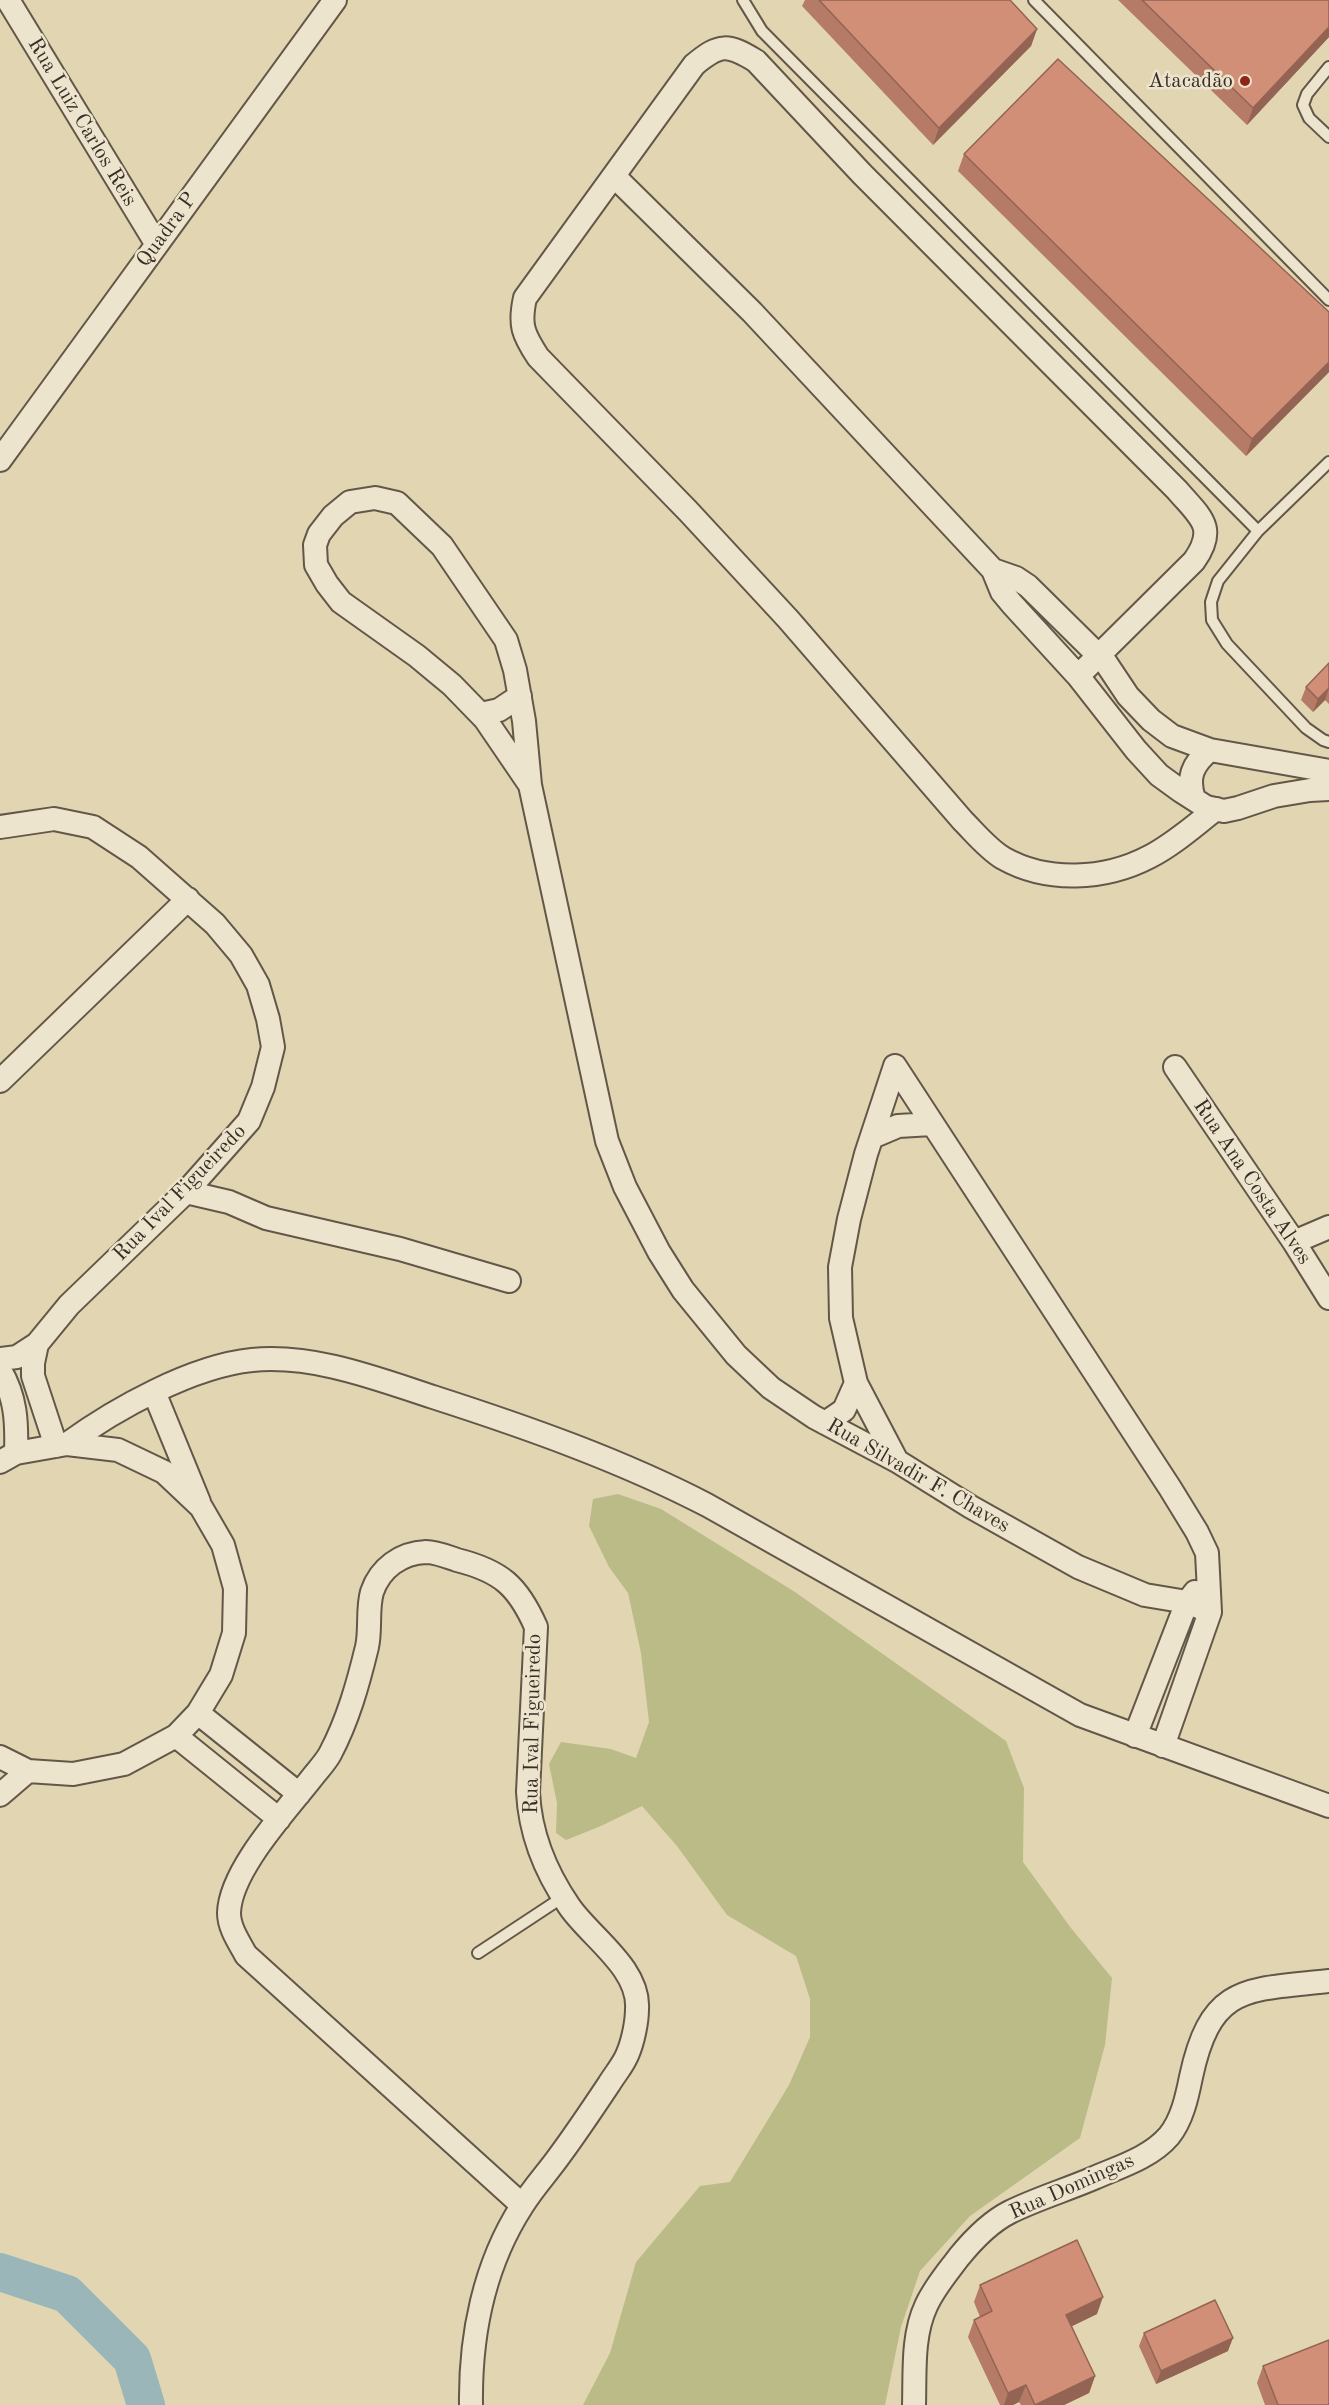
<!DOCTYPE html>
<html>
<head>
<meta charset="utf-8">
<style>
  body { margin:0 }
  canvas { display:block; background:#e2d5b2 }
</style>
</head>
<body>
<canvas width="1329" height="2405"></canvas>
<script>
const c = document.querySelector('canvas').getContext('2d');
c.lineJoin = 'round';
function fillPath(path, color) {
  c.fillStyle = color;
  c.fill(path, 'evenodd');
}
function strokePath(path, color, width, dash) {
  c.strokeStyle = color;
  c.lineWidth = width;
  c.lineCap = dash ? 'butt' : 'round';
  c.setLineDash(dash || []);
  c.stroke(path);
}
function drawText(font, color, halo, rows, align = 'center') {
  c.font = font + ' "Old Standard TT",serif';
  c.lineWidth = 5;
  c.setLineDash([]);
  c.textBaseline = 'middle';
  c.strokeStyle = halo;
  c.fillStyle = color;
  for (const [text, x, y, turn = 0] of rows) {
    c.save();
    c.translate(x, y);
    c.rotate((+turn || 0) * Math.PI / 180);
    c.textAlign = isNaN(turn) ? turn : align;
    if (halo) c.strokeText(text, 0, 0);
    c.fillText(text, 0, 0);
    c.restore();
  }
}
fillPath(new Path2D(`
  M618,1494L661,1509L795,1592L1006,1741L1024,1788L1023,1862L1071,1928L1112,1978L1105,2045L1080,2138L970,2216L920,2271L901,2327L885,2405H583L610,2353L636,2262L700,2186L730,2182L789,2085L810,2037V1999L796,1956L727,1915L677,1846L642,1806L601,1826L566,1840L556,1833L557,1803L549,1764L561,1742L611,1749L636,1758L649,1722L641,1653L628,1593L609,1567L589,1526L593,1499Z`), '#bbbb87');
strokePath(new Path2D(`
  M0,2272L67,2294L132,2359L146,2405`), '#9ab6b8', 38);
const lane = new Path2D(`
  M743,0L762,31L1258,531
  M1034,0L1329,300
  M1329,67L1307,94L1303,105L1309,118L1329,137
  M1329,462L1258,531L1218,581L1211,602L1212,620L1227,644L1306,728L1323,740L1329,742
  M478,1953L563,1897`);
const street = new Path2D(`
  M8,0L156,243
  M615,177L752,312L993,570L1002,592L1012,604L1078,676L1136,750L1159,775L1181,791L1206,807L1224,811L1238,808L1274,796L1310,790L1329,789
  M0,460L335,0
  M993,570L1016,578L1028,586L1106,663L1128,696L1151,720L1172,736L1210,750L1329,771
  M1078,676L1194,561C1218,527 1200,517 1177,490L862,174L756,61C728,44 720,43 694,65L525,298C519,325 523,334 538,357L688,511L788,619L963,821C975,833 988,849 1003,858C1047,883 1105,880 1149,857C1173,845 1195,825 1216,809
  M481,714L499,710L520,696
  M530,785L485,719L452,685L417,656L341,602L327,584L316,565L315,545L319,534L333,516L350,502L375,498L397,503L442,546L506,640L515,670L524,721L530,785L607,1141L625,1187L659,1252L683,1290L736,1355L771,1388L814,1417L897,1461L971,1507L1078,1567L1145,1595L1187,1602L1210,1612
  M1194,799C1187,778 1192,764 1210,750
  M0,827L54,819L93,827L139,857L215,924L241,955L258,985L268,1019L273,1047L263,1087L249,1121L186,1192L69,1305L37,1344L33,1363V1376L56,1446
  M895,1066L1170,1488L1197,1532L1207,1553L1210,1612L1163,1746
  M895,1066L866,1154L849,1219L840,1267L841,1318L856,1383L897,1461
  M1175,1067L1294,1242L1329,1298
  M0,1081L188,899
  M872,1137L898,1126L932,1124
  M186,1192L229,1202L266,1218L400,1249L509,1281
  M1294,1242L1329,1227
  M0,1359L17,1357L37,1344
  M0,1370C16,1397 17,1422 16,1453
  M154,1392L199,1502
  M825,1423L844,1410L856,1383
  M67,1444C115,1409 192,1366 252,1360C313,1354 375,1378 433,1397C526,1427 620,1460 707,1505L1080,1715L1329,1806
  M0,1462L16,1453L67,1444L118,1450L164,1472L201,1507L223,1545L235,1588L234,1633L221,1675L198,1713L176,1736L124,1764L73,1774L28,1771L0,1757
  M198,1713L299,1794
  M176,1736L279,1819
  M1135,1736L1187,1602L1195,1592
  M0,1795L28,1771
  M471,2405C470,2336 484,2265 522,2206C533,2188 548,2172 560,2155C577,2132 593,2108 609,2084C615,2074 624,2064 628,2053C633,2041 637,2022 637,2009C640,1968 589,1936 569,1906C545,1871 530,1834 528,1792L536,1627C518,1586 501,1571 457,1560C448,1557 436,1552 426,1552C401,1553 380,1568 372,1592C367,1609 371,1629 367,1647C358,1684 348,1720 330,1754C325,1763 317,1771 311,1779C285,1812 230,1871 229,1913C229,1928 239,1942 246,1955L522,2205
  M914,2405C915,2373 912,2336 926,2306C934,2288 947,2273 959,2257C972,2241 990,2222 1010,2212C1036,2199 1066,2190 1094,2178C1119,2167 1150,2158 1169,2136C1182,2120 1187,2097 1191,2077C1211,1984 1246,1990 1329,1981`);
strokePath(lane, '#635749', 14);
strokePath(street, '#635749', 26);
strokePath(lane, '#ece4cd', 10);
strokePath(street, '#ece4cd', 22);
fillPath(new Path2D(`
  M805,0H1010L1037,29L1031,46L933,145L802,6Z
  M1118,0H1329V37L1247,125Z
  M964,154L1329,312V372L1246,456L958,171Z
  M1329,663V704L1325,700L1313,712L1301,700L1306,687Z
  M980,2285L1097,2314L1072,2326L1095,2376L1089,2393L1064,2405H1021L1019,2402L1013,2405H1000L968,2337L974,2320L980,2317L974,2302Z
  M1144,2333L1228,2351L1156,2384L1139,2346Z
  M1263,2366L1329,2405H1265L1257,2383Z`), '#b57b66');
fillPath(new Path2D(`
  M1329,27V37L1247,125L1253,108Z
  M1037,29L1031,46L933,145L939,128Z
  M1329,362V372L1246,456L1252,439Z
  M1329,688L1325,700L1313,712L1318,699Z
  M1103,2297L1097,2314L1060,2332L1066,2315Z
  M1233,2338L1228,2351L1156,2384L1161,2371Z
  M1095,2376L1089,2393L1064,2405H1035Z
  M1026,2385L1019,2402L1013,2405H1004L1008,2393Z`), '#936453');
const building = new Path2D(`
  M819,0H1010L1037,29L939,128Z
  M1142,0H1329V27L1253,108Z
  M1058,59L1329,312V362L1252,439L964,154Z
  M1329,663V688L1318,699L1306,687Z
  M1077,2240L1103,2297L1066,2315L1095,2376L1035,2405L1026,2385L1008,2393L974,2320L992,2311L980,2285Z
  M1215,2300L1233,2338L1161,2371L1144,2333Z
  M1329,2340V2405H1278L1263,2366Z`);
fillPath(building, '#d28f77');
strokePath(building, '#936453', 1.5);
for (const [x, y, r, color] of [
  [1245,81,6,"#8f2418"]
]) {
  const dot = new Path2D();
  dot.arc(x, y, r, 0, 2 * Math.PI);
  c.fillStyle = color;
  c.fill(dot);
  strokePath(dot, '#ece4cd', 2);
}
drawText('21px', '#392d26', '#ece4cd', [
  ["Atacadão",1233,81]
], 'right');
drawText('21px', '#392d26', '#ece4cd', [
  ["Rua Luiz Carlos Reis",82,122,59],
  ["Quadra P",167,230,-54],
  ["Rua Ana Costa Alves",1252,1182,56],
  ["Rua Ival Figueiredo",180,1193,-46],
  ["Rua Silvadir F. Chaves",918,1476,30],
  ["Rua Ival Figueiredo",533,1724,-89],
  ["Rua Domingas",1072,2187,-24]
]);
</script>
</body>
</html>
